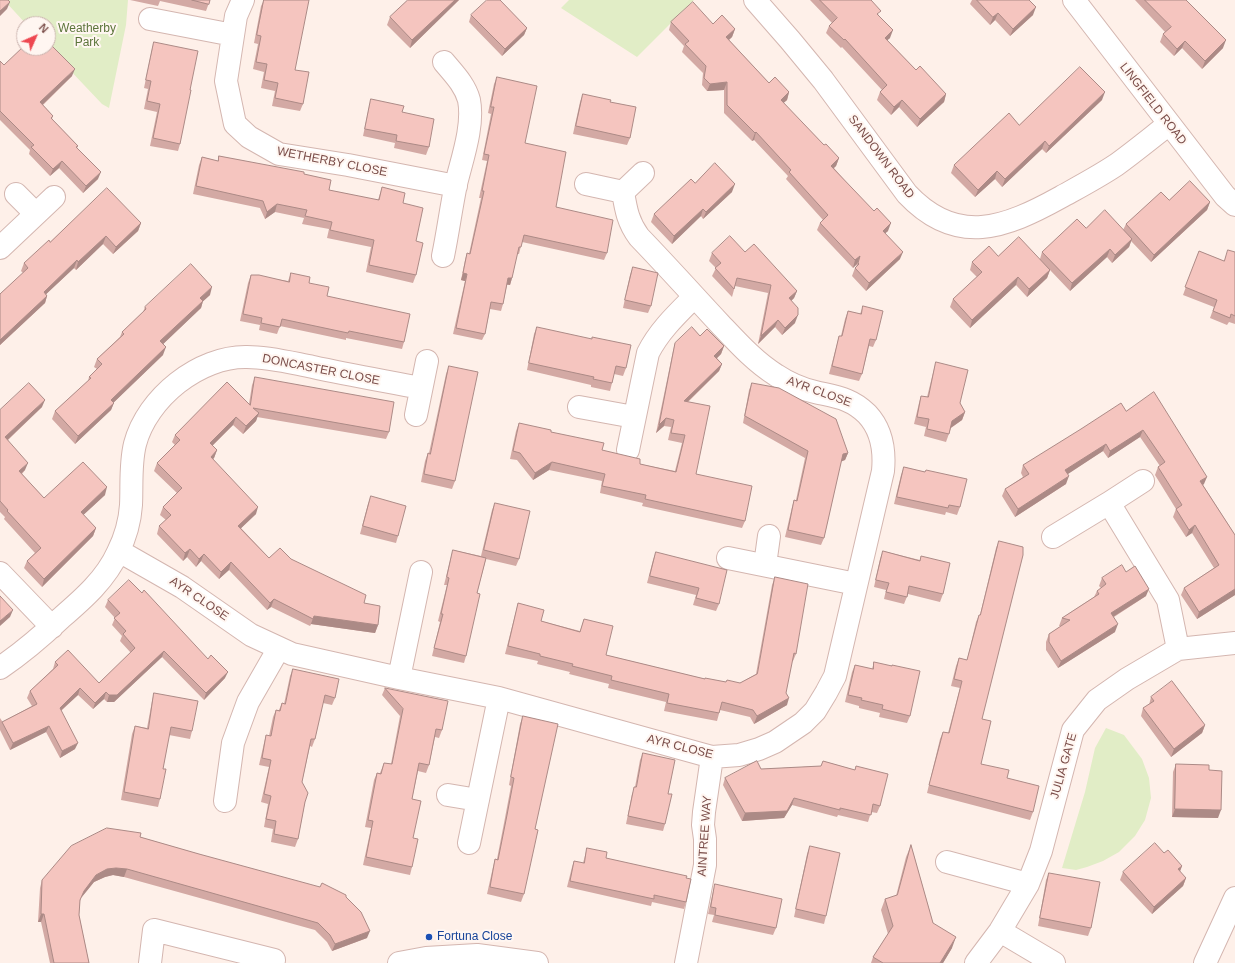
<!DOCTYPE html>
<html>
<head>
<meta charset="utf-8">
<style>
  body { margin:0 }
  #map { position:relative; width:1235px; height:963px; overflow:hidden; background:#fef0e9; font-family:Helvetica,sans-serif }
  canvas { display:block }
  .north { position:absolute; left:16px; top:16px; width:40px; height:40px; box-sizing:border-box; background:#fff6f1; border:1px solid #cab3ae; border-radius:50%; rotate:45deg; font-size:11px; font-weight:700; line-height:16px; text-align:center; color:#7b4e4a }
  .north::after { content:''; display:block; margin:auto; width:14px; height:18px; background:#ee4851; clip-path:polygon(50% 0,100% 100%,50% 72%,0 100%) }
</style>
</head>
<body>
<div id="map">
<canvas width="1235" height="963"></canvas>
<div class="north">N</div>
</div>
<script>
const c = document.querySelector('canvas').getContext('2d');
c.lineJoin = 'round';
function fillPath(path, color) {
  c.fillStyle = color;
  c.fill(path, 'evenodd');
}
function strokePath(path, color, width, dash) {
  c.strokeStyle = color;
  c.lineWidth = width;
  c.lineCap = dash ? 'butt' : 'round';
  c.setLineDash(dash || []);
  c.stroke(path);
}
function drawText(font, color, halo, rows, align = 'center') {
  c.font = font + ' Helvetica,sans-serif';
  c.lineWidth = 4;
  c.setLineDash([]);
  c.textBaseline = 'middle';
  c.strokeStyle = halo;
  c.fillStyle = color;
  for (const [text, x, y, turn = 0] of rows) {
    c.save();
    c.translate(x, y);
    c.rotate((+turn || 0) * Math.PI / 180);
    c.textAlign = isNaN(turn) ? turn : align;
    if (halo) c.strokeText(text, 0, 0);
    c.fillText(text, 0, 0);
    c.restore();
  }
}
fillPath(new Path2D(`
  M4,0H128L126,25L109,108L102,104L48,47V24H26Z
  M569,0H694L637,57L561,8Z
  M1106,728L1124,735L1142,759L1149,778L1151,798L1145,820L1135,836L1119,852L1103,861L1087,867L1076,870L1062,868L1085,792L1095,748Z`), '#e1edc6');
const minor = new Path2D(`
  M243,0L236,16L226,81L235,124L249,137L279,154L348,165L456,186
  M755,0L790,40L823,80L907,194C957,247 1005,228 1061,197C1079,187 1098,177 1116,165C1134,152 1151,138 1169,124
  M1074,0L1225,196L1235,205
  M150,19L233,35
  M586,184L623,192L643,173
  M16,194L36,214
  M0,248L54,197
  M443,256C448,232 451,208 456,184C462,159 474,126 469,100C465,85 454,74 444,62
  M579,407L634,417
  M416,415L427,361
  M628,450L648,353C659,331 677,314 694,297
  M1109,503L1168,600L1178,649
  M1053,537L1109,503L1143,481
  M119,551L182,587L251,635L292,654L399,678L499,698L712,757L739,755L759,749L775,742L803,723L815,711L826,693L835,676L883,471C885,450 882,430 867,414C851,398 836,397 815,392C802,389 788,383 776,375C755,362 737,342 720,324C693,295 667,266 639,237C628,222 626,210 623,192
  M728,558L856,584
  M765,565L769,536
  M0,573L52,627
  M0,668C22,653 42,636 61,618C83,599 106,579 118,552C125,538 130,520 131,505C132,485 130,464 135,444C147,398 199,356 247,357C270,357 292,363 313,367C349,375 385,381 421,388
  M399,678L421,572
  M448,795L478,800
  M225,801L233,743L248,702L279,648
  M469,843L499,698
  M947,862L1028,884
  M1000,931L1054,963
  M150,963L154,930L274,960
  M399,963L426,958L477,955L537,963
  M686,963L705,865V839L703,825L704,812L712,757
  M976,963L1000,931L1028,884L1041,851L1073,730L1097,700L1127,679L1178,649L1235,643
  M1205,963L1235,898`);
strokePath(minor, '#d4b6b0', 24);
strokePath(minor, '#fff', 22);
fillPath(new Path2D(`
  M130,0H210L206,11L160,1L158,6Z
  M264,0L295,70L303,104L300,111L272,106L275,91L261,88L264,72L253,69L258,44L254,43L261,6Z
  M408,0H459L410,48L387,25L390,17Z
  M810,0H871L890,38L887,40L916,70L946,94L944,102L917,127L899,107L891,115L877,100L880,92L882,90L842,47L841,48L826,33L829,26L832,23Z
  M972,0H1029L1033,15L1010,36L995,20L990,25L970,4Z
  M1135,0H1186L1223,48L1202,69L1182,48L1174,56L1160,42L1163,34L1165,32Z
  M471,15L527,28L524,35L502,56L469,22Z
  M671,22L713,24L735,29L732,37L729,40L769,83L789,92L787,100L783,103L824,145L839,158L836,166L834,168L888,231L885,233L900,259L866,291L852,276L855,268L856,267L857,264L853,268L817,230L820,223L823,220L786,179L788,176L754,140L752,141L724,113V90L707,91L702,85L703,73L682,52L684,46L669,30Z
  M154,42L190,90L180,144L178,151L150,146L157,112L144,109L148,89L144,88L152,49Z
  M0,61L4,65L72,76L43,105L53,116L52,119L78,146L77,148L98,179L83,193L59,168L50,176L29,154L30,150L0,120Z
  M497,77L525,143L556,207L607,253L604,260L522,242L519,254H517L512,278L510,285H507L503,304L501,311L490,309L485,334L482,340L453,334L465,281L461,280L465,260L467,253L469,254L481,198H479L487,161L482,160L491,114L488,113L494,84Z
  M583,94L610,102L630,138L627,145L573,134L580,102Z
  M371,99L429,147L426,155L394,148L395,143L363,136L369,107Z
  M1102,100L1046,153L1042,149L1002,187L995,179L975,197L951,173L954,165L1019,125Z
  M219,156L304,174L329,190L378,200L382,187L403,203L416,241V275L413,283L366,272L371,247L327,238L329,229L302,224L304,218L275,212L265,219L260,208L193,194L199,165L202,157L218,161Z
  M695,183L732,192L703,219L701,216L672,244L651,222L654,214Z
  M1169,200L1210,202L1207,210L1151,262L1131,241L1129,247L1112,263L1107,257L1070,291L1050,270L1047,278L1027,297L1016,285L970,328L950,307L953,299L977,277L970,270L972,262L998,256L1040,259L1042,252L1086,228L1123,230L1126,224Z
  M141,223L138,231L113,254L103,244L76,270L74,268L46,294L47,296L45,303L0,345V294L23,273L21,271L24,263L50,242Z
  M1199,251L1224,261L1235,252V324L1229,322L1227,325L1210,318L1214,307L1183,295Z
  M745,252L797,291L794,298L791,301L795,323L782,335L775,327L758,344L768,293L735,286L732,297L712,276L716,268L709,261L712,253Z
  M633,267L651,306L648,313L623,308L630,275Z
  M291,273L309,283L327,296L404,342L402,349L346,338V340L280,326L277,334L259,330L260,325L240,321L248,283L251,275L288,281Z
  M210,295L203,301L201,308L163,344V355L114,402L111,410L75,444L52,419L55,411L88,381L89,377L97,369L94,367L97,359L120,337L122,332L143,312L145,307Z
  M863,306L876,340L873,347L869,346L862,374L859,381L829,374L837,344L839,336H841L845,319L848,311L860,314Z
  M537,327L626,368L623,376L614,374L612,383L610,391L591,387V385L527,370L534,334Z
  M700,336L724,346L721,354L717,358L722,364L719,371L688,402L696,474L745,521L742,528L642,506L643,503L600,493L602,481L549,470L533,480L517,460L510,459L516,431L519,423L551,432L640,464L675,471L682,443L668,440L671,427L664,426L656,433L673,351L675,343Z
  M936,362L960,403L965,412L962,420L951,428L946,442L924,436L926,427L914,424L919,403L921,396L927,397L934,369Z
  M449,366L455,481L452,489L421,482L425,461L428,453H429L446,374Z
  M255,377L389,432L386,439L257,417L256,421L243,434L233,425L212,446L217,450L214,458L213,459L256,514L241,528L269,558L291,559L364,603L378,625L375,633L311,624L310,626L271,607L267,610L229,570L219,579L201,561L196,567L187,557L183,561L157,534L159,526L166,520L160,515L163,507L177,493L154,471L157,463L175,445L172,442L175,435L249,404L252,385Z
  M752,383L848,453L845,460L841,461L824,538L821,545L785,537L792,507L794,500H796L805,458L743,423L749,390Z
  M42,407L8,440L25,470L22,474L44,498L105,495L83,515L96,528L93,536L42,587L24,568L27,561L35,553L4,519L5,517L0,512V410Z
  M1126,411L1204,484L1203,485L1235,535V595L1197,619L1181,595L1184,588L1214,568L1192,533L1186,537L1173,517L1176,509L1155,475L1158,467L1160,466L1140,437L1108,458L1103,451L1067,474L1066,484L1015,517L1002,496L1005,489L1023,477L1021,473L1023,465Z
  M904,467L925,472L960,507L957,515L946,512L945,515L894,504L901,475Z
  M371,496L398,536L396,543L360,534L368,504Z
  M495,503L519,559L516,566L486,559L477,593L466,656L464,663L432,656L440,622L438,621L447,585H444L451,557L453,550L481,556L492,510Z
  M999,541L982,719L981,764L1007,778L1033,812L1030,820L927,793L940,739L943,732L948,733L960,688L951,686L956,666L959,658L967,660L976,622L979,615H980L996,548Z
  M883,551L920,560L921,556L943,594L940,602L908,594L904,604L884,599L886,590L874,587L880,559Z
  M656,552L719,604L716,611L693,605L696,595L647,583L653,560Z
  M1126,572L1146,596L1114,617L1115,632L1058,668L1046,650V642L1049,634L1061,626H1059L1062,618L1094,597L1097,591L1101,588L1099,586L1102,578Z
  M775,577L796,654L793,661H792L786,693L787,705L754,724L750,717L720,710L717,721L664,711L666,702L608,688L609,684L569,674L570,672L537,664L538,661L505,654L516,611L518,603L541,621L580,631L584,619L606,655L705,679L726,682L740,683L756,674L772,585Z
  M108,600L225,678L204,700L162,657L114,702H107L104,699L93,709L78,695L61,711L75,749L60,758L46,732L10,750L0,730V718L2,721V722L32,706L27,698L30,691L53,669L55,662L99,683L131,653L120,641L122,636L112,625L115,618L105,607Z
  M874,662L910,716L907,723L879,717L880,713L859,708V706L845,702L852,672L855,665L872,669Z
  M293,669L335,698L332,705L323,703L315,739L312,747L310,746L302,782L305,802L298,839L295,847L271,842L273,829L264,827L268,804L261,802L269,767L259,765L264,743L266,735L269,736L273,717L276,710H279L282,703L284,704L290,676Z
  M385,688L442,730L439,738L435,737L429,765L426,773L418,771L412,799L413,838L412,867L410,875L363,865L371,828L365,827L374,780L377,773H380L384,763L391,764L400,716L382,695Z
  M154,693L192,731L190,739L169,735L163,769L160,799L158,807L121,800L132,734L135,726L147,728L152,701Z
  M1151,697L1205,725L1202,733L1171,757L1141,716L1143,708L1149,705Z
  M523,716L535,829L524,894L521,902L487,894L493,867L495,859H497L504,823L511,786L509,785L520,724Z
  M643,753L665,824L663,831L626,824L632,794L635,787L640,760Z
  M823,761L855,770L856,766L880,806L877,813L871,812L868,822L838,815L837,817L792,805L784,818L742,821L723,785L725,778L761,769L821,766Z
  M1176,764L1218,818L1172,817L1173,772Z
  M140,837L346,897L367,938L332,951L327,942L315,930L124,877L113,875L105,877L94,882L81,898L80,901L79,915L89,963H50L41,922H38L40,888L42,880Z
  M911,845L933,923L952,948L943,963H871L873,957L888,934L881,910L885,899L896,896L906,857Z
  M810,846L826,916L824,924L794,917L807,854Z
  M587,848L606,858L686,878V902L684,909L652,902L651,906L567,887L572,867L574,861L583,863Z
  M1164,853L1182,866L1180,872L1186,878L1183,886L1152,914L1120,880L1123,872Z
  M1049,873L1091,928L1088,936L1038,926L1046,880Z
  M715,884L776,928L773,935L712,922L714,915L708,914L713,892Z`), '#d3a9a4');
fillPath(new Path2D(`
  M455,0H459L410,48L412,40Z
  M10,2L7,9L0,16V11Z
  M1036,7L1033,15L1010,36L1013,29Z
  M998,13L995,20L990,25L993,17Z
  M527,28L524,35L502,56L505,49Z
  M735,29L732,37L723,45L726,37Z
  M893,30L890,38L882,45L885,38Z
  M1226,40L1223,48L1202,69L1205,61Z
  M1185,41L1182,48L1174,56L1177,49Z
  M75,69L72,76L38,109L40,102Z
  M727,82L724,90L707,91L710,84Z
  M789,92L787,100L778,108L781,100Z
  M1105,92L1102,100L1046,153L1049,146Z
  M946,94L944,102L917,127L920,119Z
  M902,100L899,107L891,115L894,107Z
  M756,132L754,140L752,141L755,133Z
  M1045,141L1042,149L1002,187L1005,179Z
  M839,158L836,166L828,173L831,166Z
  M62,161L59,168L50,176L53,169Z
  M997,171L995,179L975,197L978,190Z
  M101,172L98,179L83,193L86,186Z
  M735,184L732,192L703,219L706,212Z
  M1210,202L1207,210L1151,262L1154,255Z
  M277,204L275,212L265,219L267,212Z
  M703,209L701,216L672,244L674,236Z
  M141,223L138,231L113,254L116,247Z
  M891,223L888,231L880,238L883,231Z
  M106,236L103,244L76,270L78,262Z
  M1132,239L1129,247L1112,263L1115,255Z
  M1110,249L1107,257L1070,291L1072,283Z
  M903,252L900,259L866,291L869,283Z
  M860,256L857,264L853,268L855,260Z
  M77,260L74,268L41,299L44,292Z
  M1050,270L1047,278L1027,297L1029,289Z
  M463,273L467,274L465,281L461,280Z
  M1018,277L1016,285L970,328L972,320Z
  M508,278H512L510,285L506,284Z
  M212,287L210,295L198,306L200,298Z
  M797,291L794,298L786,306L789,298Z
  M47,296L45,303L0,345V340Z
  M203,301L201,308L158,349L160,341Z
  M798,315L795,323L782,335L785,328Z
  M778,320L775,327L758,344L761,336Z
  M724,346L721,354L712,363L714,356Z
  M166,347L163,355L108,408L111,400Z
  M722,364L719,371L681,408L684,401Z
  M45,400L42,407L3,444L5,437Z
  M114,403L111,410L75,444L78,436Z
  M965,412L962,420L949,429L952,421Z
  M259,413L256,421L243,434L246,426Z
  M236,417L233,425L207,451L210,443Z
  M666,418L664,426L656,433L659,425Z
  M1143,430L1140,437L1108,458L1110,451Z
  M1106,444L1103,451L1062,478L1065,470Z
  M217,450L214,458L208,464L211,457Z
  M848,453L845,460L840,462L843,454Z
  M552,462L549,470L533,480L535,473Z
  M28,463L25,470L16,478L19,471Z
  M1069,476L1066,484L1015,517L1018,509Z
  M1207,477L1204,484L1197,488L1200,481Z
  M107,487L105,495L78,520L81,512Z
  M258,507L256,514L236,533L238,526Z
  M1195,525L1192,533L1186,537L1189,530Z
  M96,528L93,536L42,587L44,579Z
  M190,549L187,557L183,561L185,553Z
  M204,554L201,561L196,567L199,559Z
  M231,562L229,570L219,579L221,572Z
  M1149,589L1146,596L1108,620L1111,613Z
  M1235,589V595L1197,619L1199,612Z
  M274,599L271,607L267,610L270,603Z
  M13,610L10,617L0,626V621Z
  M314,616L378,625L375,633L311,624L310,626Z
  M1118,624L1115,632L1058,668L1061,661Z
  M164,651L162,657L114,702H107L109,695Z
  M228,672L225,678L204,700L206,693Z
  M80,688L78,695L57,714L60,708Z
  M106,692L104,699L93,709L95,703Z
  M789,698L787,705L754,724L757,716Z
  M1205,725L1202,733L1171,757L1174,749Z
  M49,726L46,732L10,750L13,743Z
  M78,743L75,749L60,758L62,751Z
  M794,798L792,805L784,818L742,821L745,813Z
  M1175,809L1221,810L1218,818L1172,817Z
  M1182,866L1179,873L1178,869Z
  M116,868L127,869L124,877L113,875L105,877L94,882L81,898L77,908L84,891L96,875L107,869Z
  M1186,878L1183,886L1152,914L1154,907Z
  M41,914H44L41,922H38Z
  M370,931L367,938L332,951L335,944Z
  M956,937L952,948L943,963H940Z`), '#ac8a86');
const building = new Path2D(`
  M0,0H8L10,2L0,11Z
  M192,0H210L209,4Z
  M264,0H309L295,70L309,72L303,104L275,98L278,83L264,80L267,64L256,62L261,36L257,35Z
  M408,0H455L412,40L390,17Z
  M487,0H500L527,28L505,49L471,15Z
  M820,0H871L881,11L877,14L893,30L885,38L916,70L920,66L946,94L920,119L902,100L894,107L880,92L887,85L845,39L844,40L829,26L837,18Z
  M977,0H1029L1036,7L1013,29L998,13L993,17Z
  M1145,0H1186L1226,40L1205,61L1185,41L1177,49L1163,34L1171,27Z
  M693,2L713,24L722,15L735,29L726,37L769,83L775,77L789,92L781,100L824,145L826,144L839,158L831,166L874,211L877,208L891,223L883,231L903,252L869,283L855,268L859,264L858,263L860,256L855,260L820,223L828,215L789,172L791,170L756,132L755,133L727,105V82L710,84L704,78L706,66L685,44L689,41L671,22Z
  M48,42L75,69L40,102L53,116L51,118L78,146L76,147L101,172L86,186L62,161L53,169L31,147L34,145L0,111V61L4,65L24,46V48H48Z
  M154,42L198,51L190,90H191L180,144L153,138L160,104L147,101L151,81L146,80Z
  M1080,67L1105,92L1049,146L1045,141L1005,179L997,171L978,190L954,165L1009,113L1019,125Z
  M497,77L537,86L525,143L566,152L556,207L613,220L607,253L524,235L521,247H519L512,278H508L503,304L491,302L485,334L456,328L467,274L463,273L467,253L470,254L484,191H482L489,155L484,154L494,107H491Z
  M583,94L611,100L610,102L636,107L630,138L576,126Z
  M371,99L404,106L402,112L434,119L429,147L396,141L397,135L365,129Z
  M219,156L304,172V174L331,180L329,190L379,200L382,187L405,193L403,203L423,208L416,241L423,243L416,275L369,265L374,240L330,230L332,222L305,216L307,210L277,204L267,212L263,201L196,186L202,157L218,161Z
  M715,163L735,184L706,212L703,209L674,236L654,214L691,179L695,183Z
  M1190,181L1210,202L1154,255L1126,224L1161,192L1169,200Z
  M107,188L141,223L116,247L106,236L78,262L77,260L44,292L47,296L0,340V294L28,268L24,263L49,240L50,242Z
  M1105,210L1132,239L1115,255L1110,249L1072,283L1042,252L1077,219L1086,228Z
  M730,236L745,252L754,244L797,291L789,298L798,308V315L785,328L778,320L761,336L771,285L737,278L734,289L715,268L721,263L712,253Z
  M1019,237L1050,270L1029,289L1018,277L972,320L953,299L982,272L972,262L989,246L998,256Z
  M1228,250L1235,252V316L1231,314L1230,318L1213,311L1217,300L1185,287L1199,251L1224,261Z
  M191,264L212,287L200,298L203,301L160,341L166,347L111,400L114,403L78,436L55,411L91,378L89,377L102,364L97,359L124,334L122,332L146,309L145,307Z
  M633,267L658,273L651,306L625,300Z
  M291,273L310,277L309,283L329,287L327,296L410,314L404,342L349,331L348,333L282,319L280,327L261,323L262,318L243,314L251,275H259L289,282Z
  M863,306L883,311L876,340L870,339L862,374L832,366L839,336H842L848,311L861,314Z
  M537,327L592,339V337L631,345L626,368L616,366L612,383L593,379L594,377L529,363Z
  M692,327L700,336L707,329L724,346L714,356L722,364L684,401L710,406L696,474L752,486L745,521L645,499L646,495L602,486L605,474L552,462L535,473L520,453L513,451L519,423L551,430V432L604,443L602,450L640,459V464L676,472L685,435L671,433L674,420L666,418L659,425L675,343Z
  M936,362L968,370L960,403L965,412L952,421L949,434L927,429L929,419L917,417L921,396L928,397Z
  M449,366L478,372L455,481L424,474L428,453L430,454Z
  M255,377L394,402L389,432L253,408L259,413L246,426L236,417L210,443L217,450L211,457L258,507L238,526L269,558L280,548L291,559L366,595L364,603L380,606L378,625L314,616L313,619L274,599L270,603L231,562L221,572L204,554L199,559L190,549L185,553L159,526L171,515L163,507L182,488L157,463L180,440L175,435L227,382L250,405Z
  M29,383L45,400L5,437L28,463L19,471L44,498L83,462L107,487L81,512L96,528L44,579L27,561L41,548L7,511L8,510L0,501V410Z
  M752,383L779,388L836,419L848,453L843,454L824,538L788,530L794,500L797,501L808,451L745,416Z
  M1154,392L1207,477L1200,481L1235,535V589L1199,612L1184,588L1219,565L1195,525L1189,530L1176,509L1182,505L1158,467L1165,462L1143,430L1110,451L1106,444L1065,470L1069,476L1018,509L1005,489L1029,474L1023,465L1081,429L1121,403L1126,411Z
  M904,467L925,472L926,470L967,479L960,507L949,505L948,508L897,497Z
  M371,496L406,506L398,536L363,526Z
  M495,503L530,511L519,559L484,550Z
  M999,541L1023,547V555L982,719L991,721L981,764L1009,770L1007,778L1039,786L1033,812L929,785L943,732L949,733L962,681L954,679L959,658L967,660L979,615H980Z
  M453,550L486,558L477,593L480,594L466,656L434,648L443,614H441L449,578L447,577Z
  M883,551L920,561L921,556L950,563L943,594L909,586L907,597L886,592L889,583L876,580Z
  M656,552L727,570L719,604L696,598L699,588L650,576Z
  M1122,565L1126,572L1135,566L1149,589L1111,613L1118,624L1061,661L1049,642V634L1070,620L1062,618L1099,594L1097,591L1106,584L1102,578Z
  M775,577L808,584L796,654L794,653L786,693L789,698L757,716L753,710L722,702L719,713L667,703L669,694L611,680L612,676L572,666L573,664L540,656V654L508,646L518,603L544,610L541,621L580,632L584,619L613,626L606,655L705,679V678L726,682L727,680L740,683L757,674Z
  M129,580L142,593L144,590L208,659L211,655L228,672L206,693L164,651L117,695H109L106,692L95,703L80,688L60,708L78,743L62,751L49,726L13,743L2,722L37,704L30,691L58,665L55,662L68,650L99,683L135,648L123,634L126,631L114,618L120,613L108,600Z
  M0,596L13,610L0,621Z
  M874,662L892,666V665L920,671L910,716L882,709L883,705L861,700L862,698L848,695L855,665L873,669Z
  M293,669L339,679L335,698L325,695L315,739H311L302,782L308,793L305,802L298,839L274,834L276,821L266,819L271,796L264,794L271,760L262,758L266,735L271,736L276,710L280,711L282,703L285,704Z
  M1172,681L1205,725L1174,749L1143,708L1154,701L1151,697Z
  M385,688L448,701L442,730L436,729L429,765L419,763L412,799L421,801L413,838L418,839L412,867L366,857L373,821L368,820L377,773L381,774L384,763L392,764L403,709Z
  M154,693L198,701L192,731L171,727L163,769H166L160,799L124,792L135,726L148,729Z
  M523,716L558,724L535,829L538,830L524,894L490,887L495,859L498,860L507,815L514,778L511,777Z
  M643,753L675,760L668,794H672L665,824L628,816L634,787H636Z
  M757,761L761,769L821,766L823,761L855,770L856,766L888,774L880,806L873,804L871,815L840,808V810L794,798L787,811L745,813L725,778Z
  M1176,764L1209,765V770L1222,771L1221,810L1175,809Z
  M107,828L141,833L140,837L199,854L320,887L322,883L346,895V897L361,912L370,931L335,944L330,935L318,923L127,869L116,868L107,869L96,875L84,891L80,900L79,915L89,963H54L44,914H41L42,880L71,846Z
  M1155,843L1164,853L1168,850L1182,866L1178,869L1186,878L1154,907L1123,872Z
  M911,845L933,923L956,937L940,963H883L873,957L893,926L885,899L897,895Z
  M810,846L840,853L826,916L796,909Z
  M587,848L607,852L606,858L687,876L686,878L691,879L686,902L654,895V899L570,881L574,861L584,863Z
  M1049,873L1100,882L1091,928L1040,918Z
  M715,884L782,899L776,928L715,915L716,908L711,907Z`);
fillPath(building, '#f5c5bf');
strokePath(building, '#ac8a86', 1);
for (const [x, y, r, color] of [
  [429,937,4,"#1a4fb4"]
]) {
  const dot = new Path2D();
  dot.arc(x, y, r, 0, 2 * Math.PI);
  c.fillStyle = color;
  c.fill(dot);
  strokePath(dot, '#fff6f1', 1.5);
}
drawText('12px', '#5c753b', '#fff6f1', [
  ["Weatherby",87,29],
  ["Park",87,43]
]);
drawText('12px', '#7b4e4a', '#fff6f1', [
  ["LINGFIELD ROAD",1153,104,52],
  ["SANDOWN ROAD",881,157,53],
  ["WETHERBY CLOSE",332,162,11],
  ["DONCASTER CLOSE",321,370,11],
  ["AYR CLOSE",819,392,20],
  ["AYR CLOSE",199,599,34],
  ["AYR CLOSE",680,747,14],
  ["JULIA GATE",1064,766,-74],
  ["AINTREE WAY",705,836,-86]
]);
drawText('12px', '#164399', '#fff6f1', [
  ["Fortuna Close",437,937]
], 'left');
</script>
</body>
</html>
